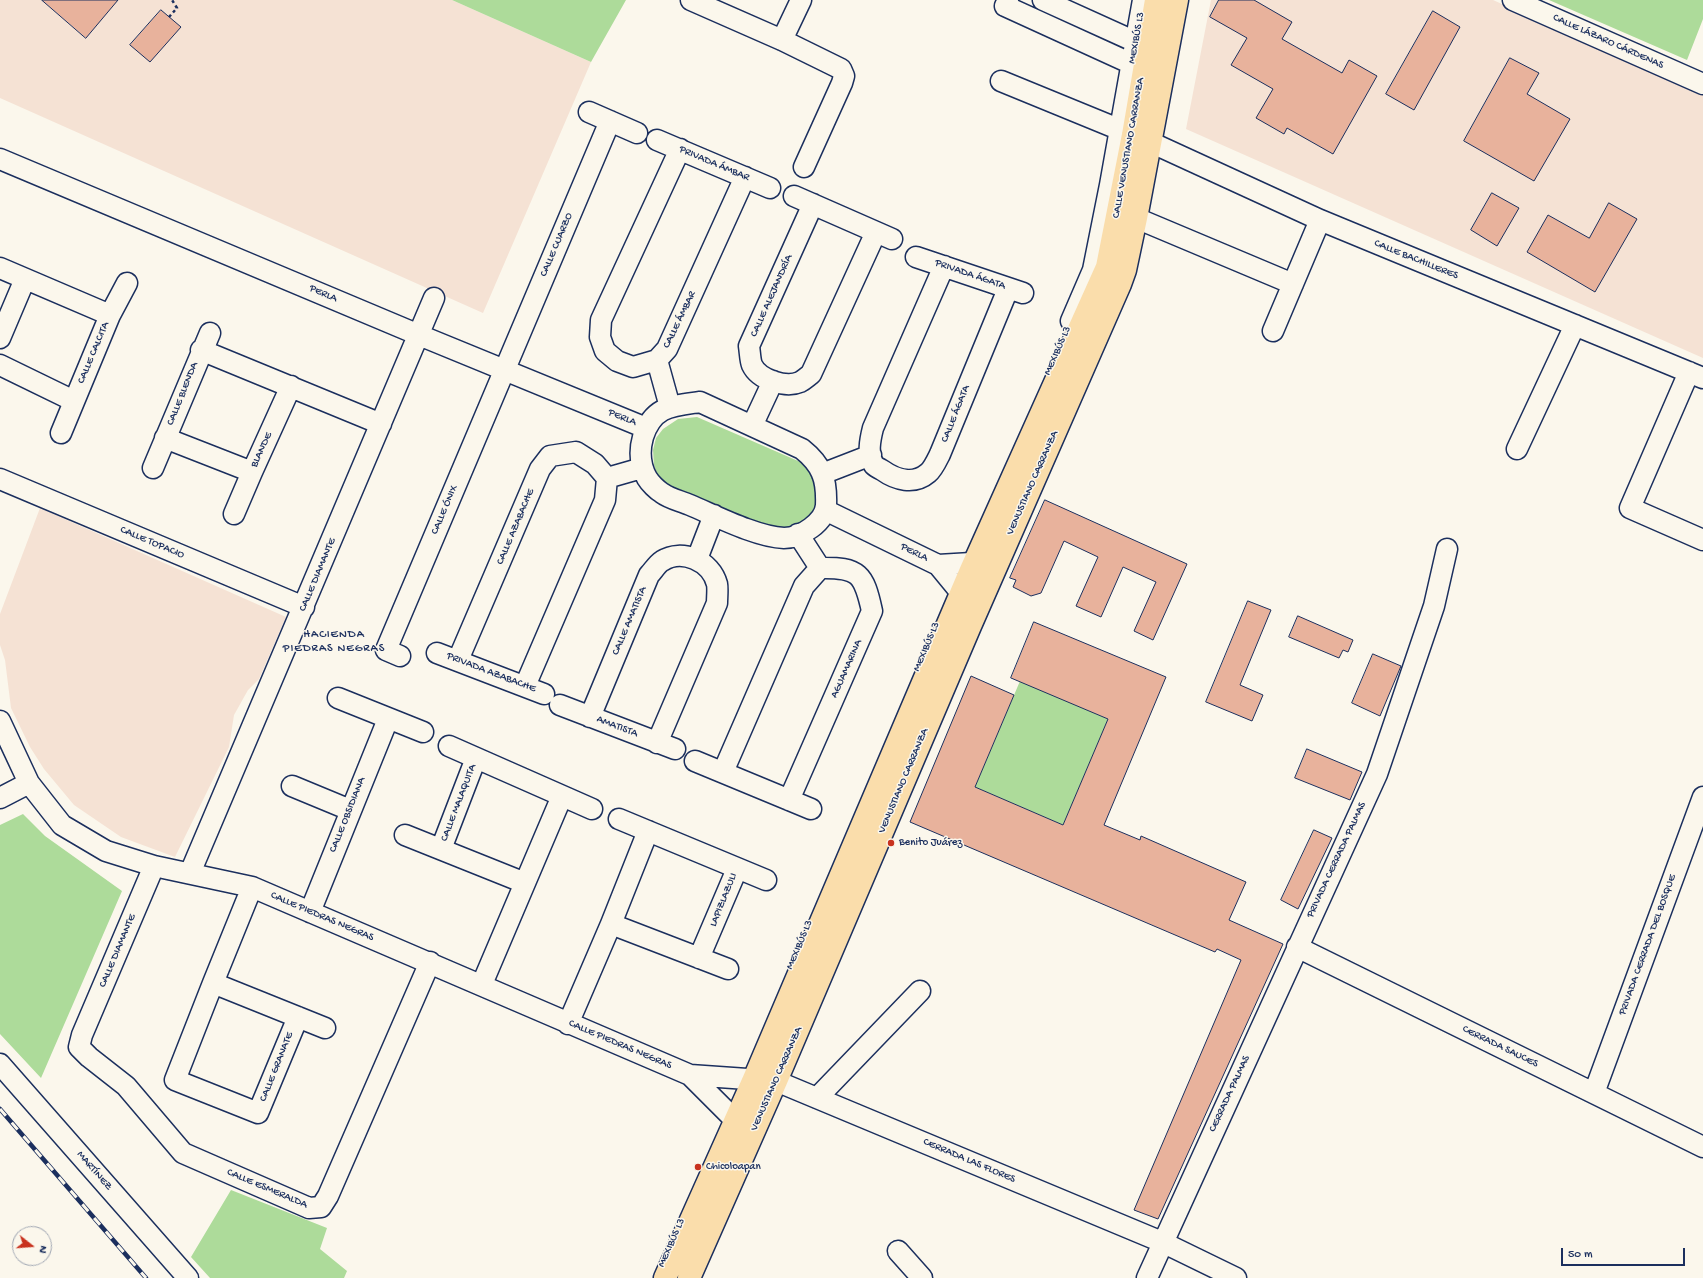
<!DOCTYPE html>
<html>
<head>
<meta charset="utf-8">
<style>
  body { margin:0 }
  #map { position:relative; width:1703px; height:1278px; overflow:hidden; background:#fbf7ec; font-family:"Gochi Hand",sans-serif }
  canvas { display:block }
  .north { position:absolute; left:12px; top:1226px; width:40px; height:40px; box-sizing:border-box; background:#fbf7ec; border:1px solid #a1a7b3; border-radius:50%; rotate:107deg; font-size:11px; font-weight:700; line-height:16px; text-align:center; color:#1b2f5e }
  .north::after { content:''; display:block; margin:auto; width:14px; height:18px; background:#c8321e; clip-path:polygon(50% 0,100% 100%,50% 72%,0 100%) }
  .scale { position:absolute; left:1561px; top:1248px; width:124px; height:18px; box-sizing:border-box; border:2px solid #1b2f5e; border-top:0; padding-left:5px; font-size:12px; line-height:14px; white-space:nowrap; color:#1b2f5e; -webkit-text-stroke:3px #fbf7ec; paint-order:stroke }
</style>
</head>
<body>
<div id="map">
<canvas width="1703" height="1278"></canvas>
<div class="north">N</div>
<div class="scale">50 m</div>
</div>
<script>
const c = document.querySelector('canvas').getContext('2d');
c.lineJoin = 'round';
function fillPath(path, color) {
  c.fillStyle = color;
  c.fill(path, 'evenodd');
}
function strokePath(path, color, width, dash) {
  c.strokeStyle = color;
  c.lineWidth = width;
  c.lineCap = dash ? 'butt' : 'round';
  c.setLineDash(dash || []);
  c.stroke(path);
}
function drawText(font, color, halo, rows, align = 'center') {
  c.font = font + ' "Gochi Hand",sans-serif';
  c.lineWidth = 3;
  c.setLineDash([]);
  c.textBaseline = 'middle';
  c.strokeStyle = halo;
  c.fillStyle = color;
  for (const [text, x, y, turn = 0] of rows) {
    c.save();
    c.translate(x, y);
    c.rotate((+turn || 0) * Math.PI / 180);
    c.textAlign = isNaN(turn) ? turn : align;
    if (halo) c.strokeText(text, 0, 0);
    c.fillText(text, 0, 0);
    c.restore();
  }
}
fillPath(new Path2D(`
  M0,0H452L591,62L483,313L0,98Z
  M1211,0H1493L1703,93V358L1186,129Z
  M40,508L286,617L259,679L248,690L234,715L229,747L175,857L121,837L74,805L44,769L30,747L11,708L5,660L0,645V614Z`), '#f5e2d4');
fillPath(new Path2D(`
  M452,0H626L591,62Z
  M1549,0H1703V19L1687,60Z
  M697,417L805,464L814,474L818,505L815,514L792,531L769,532L674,490L658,477L654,465L653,450L656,438L663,429L678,419Z
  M1020,681L1108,719L1063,825L975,787Z
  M23,814L45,836L122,891L41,1078L0,1034V825Z
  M231,1190L327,1228L320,1249L347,1271L344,1278H210L191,1257Z`), '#addb9a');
const building = new Path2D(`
  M42,0H118L86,38Z
  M1219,0H1254L1292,22L1282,39L1342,73L1349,60L1377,76L1333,154L1287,128L1284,134L1256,118L1273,89L1231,65L1247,38L1210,17Z
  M161,10L181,27L150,62L130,45Z
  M1433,11L1460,27L1414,110L1386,94Z
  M1510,58L1539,73L1527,94L1570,119L1534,181L1464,141Z
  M1492,193L1519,208L1497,246L1471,230Z
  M1609,203L1637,219L1595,292L1527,252L1548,215L1589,238Z
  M1045,500L1187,564L1153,640L1134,631L1156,582L1123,567L1101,617L1076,606L1098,557L1064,541L1041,593L1031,596L1013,587L1016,580L1010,578Z
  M1248,601L1271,610L1240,685L1263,695L1252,721L1206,702Z
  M1298,616L1353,640L1348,652L1343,650L1339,658L1289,637Z
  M1034,622L1166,677L1104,825L1140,840L1141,836L1246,882L1229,920L1283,944L1158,1219L1134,1210L1241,960L1217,949L1215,952L910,822L971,676L1014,695L975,787L1063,825L1108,719L1011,678Z
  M1373,654L1401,666L1380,716L1352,703Z
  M1307,749L1362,772L1350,800L1295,778Z
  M1314,830L1332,838L1298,909L1281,900Z`);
fillPath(building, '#e8b29c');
strokePath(building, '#1b2f5e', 1);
const minor = new Path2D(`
  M691,0L782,40L841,69L844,76L842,83L804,167
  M1008,0L1005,6L1143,69
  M1043,0L1147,47
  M1513,0L1703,84
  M782,40L801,0
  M1001,81L1150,142L1320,220L1703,378
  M589,112L637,133
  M657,140L770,188
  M680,149L601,320L600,337L605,351L617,361L633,367L657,360L667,349L745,177
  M0,159L419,335L646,428
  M794,196L892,239
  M813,204L749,346C750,352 750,360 752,365C759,380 786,388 800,382C804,380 807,377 811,374L876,232
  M1136,218L1293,284
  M916,257L1023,293
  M944,266L873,428C870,440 867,454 874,465C876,467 880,469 882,470C896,480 914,485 928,473C933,469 937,460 940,454L1008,289
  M0,268L110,315
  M1071,321L1093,270L1110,185L1143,0
  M1273,331L1320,220
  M0,338L25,279
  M201,350L381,424
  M657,360L670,407
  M0,365L74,401
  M1689,372L1630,508L1703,540
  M700,402L802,449C822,465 827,479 826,505C825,522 801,538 784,538C757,537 716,516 690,505C681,501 670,499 662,493C657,490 650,483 647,478C640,465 639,451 643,437C653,406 672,406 700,402Z
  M752,426L773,381
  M61,433L110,315L127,283
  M165,438L252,472
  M1517,449L1575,325
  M153,468L210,333
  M822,474L871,455
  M607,478L642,468
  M0,479L304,607
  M825,510L938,565L961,593L972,602
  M234,514L252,472L291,386
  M798,534L820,568
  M697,559L714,515
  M938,565L988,562
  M437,653L544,694
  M400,656L386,650L610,121
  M458,660L540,469L550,456L576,452L595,464L607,478L605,500L525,686
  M338,698L423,732
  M560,705L675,749
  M590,717L649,575C653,571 657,564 662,561C682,548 711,561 717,584C718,589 717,597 717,603L657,743
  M0,721L29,783L62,825L106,851L154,866L252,887L690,1075L776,1081L1162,1242L1236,1278
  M449,746L592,809
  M695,761L811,809
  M723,772L804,586L820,568C859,567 864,574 872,611L789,800
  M292,786L350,810
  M0,798L29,783
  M619,819L766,880
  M405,835L525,883
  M441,849L476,758
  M154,866L82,1035L79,1047L89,1057L126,1086L183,1153L309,1208L321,1207L328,1196L430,962
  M190,873L434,298
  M252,887L213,983L175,1080L258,1113L298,1017
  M310,912L388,719
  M611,924L728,969
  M1297,947L1703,1147
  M699,958L737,869
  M213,983L325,1028
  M482,984L562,796
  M568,1024L611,924L648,831
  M0,1064L188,1278
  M690,1075L736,1121L748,1129
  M1594,1093L1703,797
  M817,1098L920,991
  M898,1251L922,1278
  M1147,1278L1377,774L1434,606L1447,549`);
const major = new Path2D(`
  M665,1278L754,1079L971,570L1107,267L1133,135L1156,0
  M689,1278L776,1081L970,626L1120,284L1125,270L1136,218L1177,0`);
strokePath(minor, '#1b2f5e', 23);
strokePath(major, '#1b2f5e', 25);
strokePath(new Path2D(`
  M169,17L177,8L172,0`), '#1b2f5e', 2.5, [3, 3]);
strokePath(minor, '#fbf7ec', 20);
strokePath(major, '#faddab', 22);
const rail = new Path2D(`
  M0,1109L146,1278`);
strokePath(rail, '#1b2f5e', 4.5);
strokePath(rail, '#fbf7ec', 3, [9]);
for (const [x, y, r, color] of [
  [891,843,4,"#c8321e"],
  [698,1167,4,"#c8321e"]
]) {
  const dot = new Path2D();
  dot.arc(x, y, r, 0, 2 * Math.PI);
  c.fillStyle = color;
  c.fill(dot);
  strokePath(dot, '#fbf7ec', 1.5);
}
drawText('11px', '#1b2f5e', '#fbf7ec', [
  ["MEXIBÚS L3",1137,38,-80],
  ["CALLE LÁZARO CÁRDENAS",1608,42,24],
  ["CALLE VENUSTIANO CARRANZA",1129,148,-80],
  ["PRIVADA ÁMBAR",714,164,23],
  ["CALLE CUARZO",557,245,-67],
  ["CALLE BACHILLERES",1416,260,22],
  ["PRIVADA ÁGATA",970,275,19],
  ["PERLA",323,294,23],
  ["CALLE ALEJANDRÍA",772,296,-66],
  ["CALLE ÁMBAR",680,320,-64],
  ["MEXIBÚS L3",1058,351,-66],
  ["CALLE CALCITA",94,353,-67],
  ["CALLE BLENDA",183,394,-68],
  ["CALLE ÁGATA",956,414,-68],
  ["PERLA",622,418,22],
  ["BLANDE",262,450,-65],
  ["VENUSTIANO CARRANZA",1033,483,-66],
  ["CALLE ÓNIX",445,510,-67],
  ["CALLE AZABACHE",516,527,-67],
  ["CALLE TOPACIO",152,543,23],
  ["PERLA",914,553,26],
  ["CALLE DIAMANTE",318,575,-67],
  ["CALLE AMATISTA",630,621,-67],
  ["MEXIBÚS L3",927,647,-67],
  ["AGUAMARINA",847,669,-66],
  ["PRIVADA AZABACHE",491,673,21],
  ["AMATISTA",617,727,21],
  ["VENUSTIANO CARRANZA",904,781,-67],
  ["CALLE MALAQUITA",459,803,-69],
  ["CALLE OBSIDIANA",348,815,-68],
  ["PRIVADA CERRADA PALMAS",1337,860,-65],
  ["LAPIZLAZULI",724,900,-68],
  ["CALLE PIEDRAS NEGRAS",322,917,23],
  ["MEXIBÚS L3",800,945,-67],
  ["PRIVADA CERRADA DEL BOSQUE",1648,945,-70],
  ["CALLE DIAMANTE",118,951,-67],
  ["CALLE PIEDRAS NEGRAS",620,1045,23],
  ["CERRADA SAUCES",1500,1047,26],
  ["CALLE GRANATE",277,1067,-68],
  ["VENUSTIANO CARRANZA",777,1079,-66],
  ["CERRADA PALMAS",1230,1094,-65],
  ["CERRADA LAS FLORES",969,1161,23],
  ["MARTÍNEZ",94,1171,49],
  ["CALLE ESMERALDA",267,1189,23],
  ["MEXIBÚS L3",672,1243,-66]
]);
drawText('11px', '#1b2f5e', '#fbf7ec', [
  ["Benito Juárez",899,843],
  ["Chicoloapan",706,1167]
], 'left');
c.letterSpacing = '1px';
drawText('12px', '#1b2f5e', '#fbf7ec', [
  ["HACIENDA",334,635],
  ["PIEDRAS NEGRAS",334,649]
]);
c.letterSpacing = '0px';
</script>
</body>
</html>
